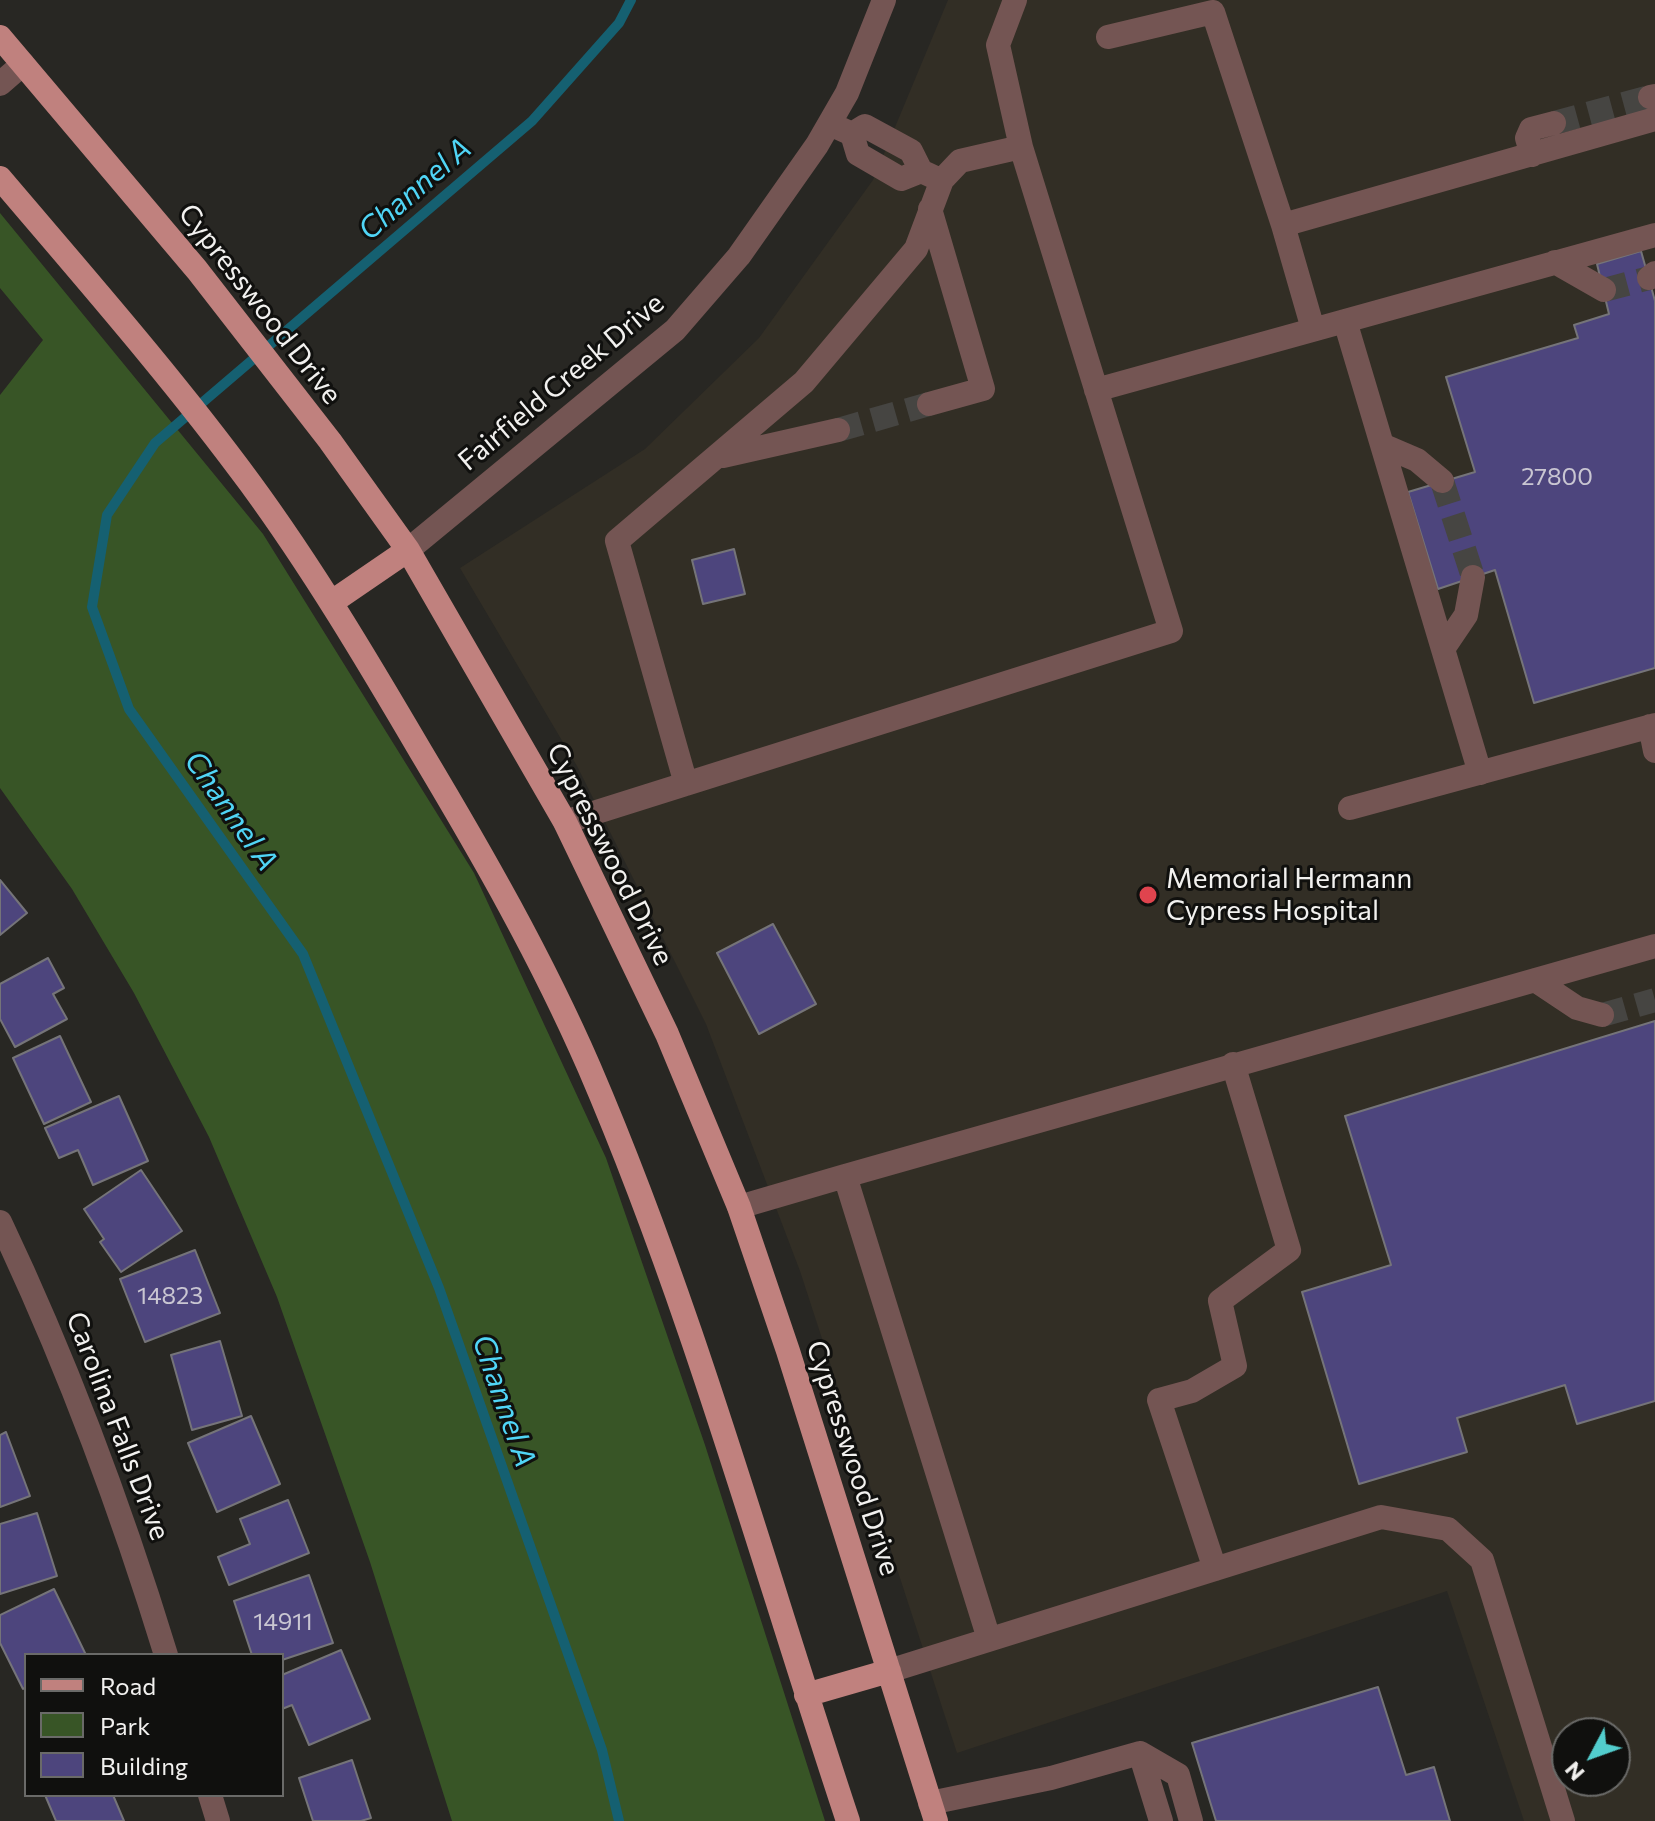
<!DOCTYPE html>
<html>
<head>
<meta charset="utf-8">
<style>
  body { margin:0 }
  #map { position:relative; width:1655px; height:1821px; overflow:hidden; background:#282723; font-family:Commissioner,sans-serif }
  canvas { display:block }
  .legend { position:absolute; left:24px; top:1653px; width:260px; height:144px; box-sizing:border-box; background:#10100e; border:2px solid #6a6a68; margin:0; padding:10px 14px; list-style:none; font-size:24px; color:#f2f1ef }
  .legend li { display:flex; align-items:center; gap:16px; height:40px }
  .legend b { width:40px; border:2px solid #6a6a68 }
  .north { position:absolute; left:1551px; top:1717px; width:80px; height:80px; box-sizing:border-box; background:#10100e; border:2px solid #6a6a68; border-radius:50%; rotate:229deg; font-size:22px; font-weight:700; line-height:32px; text-align:center; color:#f2f1ef }
  .north::after { content:''; display:block; margin:auto; width:28px; height:36px; background:#52cdcd; clip-path:polygon(50% 0,100% 100%,50% 72%,0 100%) }
</style>
</head>
<body>
<div id="map">
<canvas width="1655" height="1821"></canvas>
<ul class="legend">
<li><b style="height:10px;background:#c0817e"></b>Road</li>
<li><b style="height:22px;background:#385526"></b>Park</li>
<li><b style="height:22px;background:#4d457d"></b>Building</li>
</ul>
<div class="north">N</div>
</div>
<script>
const c = document.querySelector('canvas').getContext('2d');
c.lineJoin = 'round';
function fillPath(path, color) {
  c.fillStyle = color;
  c.fill(path, 'evenodd');
}
function strokePath(path, color, width, dash) {
  c.strokeStyle = color;
  c.lineWidth = width;
  c.lineCap = dash ? 'butt' : 'round';
  c.setLineDash(dash || []);
  c.stroke(path);
}
function drawText(font, color, halo, rows, align = 'center') {
  c.font = font + ' Commissioner,sans-serif';
  c.lineWidth = 6;
  c.setLineDash([]);
  c.textBaseline = 'middle';
  c.strokeStyle = halo;
  c.fillStyle = color;
  for (const [text, x, y, turn = 0] of rows) {
    c.save();
    c.translate(x, y);
    c.rotate((+turn || 0) * Math.PI / 180);
    c.textAlign = isNaN(turn) ? turn : align;
    if (halo) c.strokeText(text, 0, 0);
    c.fillText(text, 0, 0);
    c.restore();
  }
}
fillPath(new Path2D(`
  M948,0H1655V1821H1524L1447,1591L957,1753L800,1271L706,1024L577,766L460,568L645,449L759,338L873,180ZM1567,1733H1615V1781H1567Z`), '#322e25');
fillPath(new Path2D(`
  M0,213L263,534L474,873L606,1158L705,1445L825,1821H452L370,1562L277,1297L209,1137L134,993L72,889L0,788V395L43,340L0,288Z`), '#385526');
strokePath(new Path2D(`
  M619,1821L602,1750L439,1288L303,954L129,709L92,607L107,515L155,443L532,121L619,23L631,0`), '#156071', 10);
const building = new Path2D(`
  M1641,251L1655,301V668L1534,703L1495,570L1438,589L1408,492L1475,472L1446,377L1578,338L1574,325L1609,314L1597,264Z
  M734,549L745,594L703,604L692,560Z
  M0,880L27,913L0,935Z
  M773,924L816,1004L759,1034L717,953Z
  M48,958L64,988L53,994L67,1019L15,1047L0,1019V984Z
  M1655,1021V1401L1577,1424L1565,1385L1457,1418L1467,1452L1359,1484L1302,1292L1391,1265L1345,1116Z
  M60,1036L91,1102L44,1124L13,1058Z
  M119,1096L148,1161L93,1185L78,1150L59,1158L45,1128Z
  M141,1170L182,1231L121,1272L100,1242L104,1239L84,1209Z
  M195,1250L220,1313L145,1342L120,1279Z
  M220,1341L242,1416L192,1430L171,1355Z
  M251,1416L280,1484L217,1512L188,1443Z
  M6,1432L30,1496L0,1507V1435Z
  M288,1500L309,1553L229,1585L218,1557L250,1544L240,1519Z
  M37,1513L57,1576L0,1594V1524Z
  M309,1575L333,1643L282,1660V1655H252L234,1601Z
  M54,1589L86,1655H26V1687L23,1689L0,1643V1615Z
  M341,1650L370,1719L309,1745L292,1705L282,1709V1675Z
  M1378,1687L1406,1775L1434,1767L1450,1821H1216L1192,1743Z
  M352,1760L371,1818L361,1821H313L299,1778Z
  M45,1795H113L124,1821H56Z`);
fillPath(building, '#4d457d');
strokePath(building, '#757479', 2);
strokePath(new Path2D(`
  M1554,123L1650,97
  M1604,290L1649,278
  M838,430L929,404
  M1442,481L1473,577
  M1602,1015L1655,1000`), '#464542', 24, [24, 12]);
strokePath(new Path2D(`
  M1015,0L998,45L1021,147
  M1108,37L1213,12L1283,225L1313,329
  M0,84L23,64
  M1650,97L1655,96
  M830,124L852,134L858,154L901,179L921,171
  M852,134L865,126L911,151L921,171L936,178
  M1532,155L1527,138L1531,129L1554,123
  M1283,225L1655,119
  M1555,262L1604,290
  M1649,278L1655,273
  M1345,321L1480,773
  M1096,390L1655,235
  M929,404L983,389L930,209
  M1382,445L1417,460L1442,481
  M723,456L838,430
  M408,550L675,330L739,256L817,145L847,93L884,0
  M1443,649L1466,615L1473,577
  M1650,726L1655,751
  M1350,808L1655,725
  M565,822L1171,631L1021,147L960,161L942,180L916,249L804,382L617,541L686,784
  M1535,980L1577,1008L1602,1015
  M845,1176L1655,946
  M739,1207L845,1176L989,1639
  M0,1222C68,1365 120,1505 166,1655
  M1215,1569L1159,1400L1192,1391L1235,1366L1220,1301L1289,1250L1233,1064
  M889,1671L1381,1517L1448,1529L1482,1560L1563,1821
  M1140,1753L1178,1775L1191,1821
  M210,1795L218,1821
  M930,1803L1051,1778L1140,1753L1161,1821`), '#745553', 24);
strokePath(new Path2D(`
  M0,37L197,270L330,441L408,550L565,822L667,1034L739,1207L788,1351L936,1821
  M0,178C85,278 172,377 250,483C313,569 367,660 421,752C482,854 541,957 589,1067C694,1311 764,1569 848,1821
  M332,602L408,550
  M806,1695L889,1671`), '#c0817e', 24);
for (const [x, y, r, color] of [
  [1148,895,10,"#e0444e"]
]) {
  const dot = new Path2D();
  dot.arc(x, y, r, 0, 2 * Math.PI);
  c.fillStyle = color;
  c.fill(dot);
  strokePath(dot, '#10100e', 3);
}
drawText('24px', '#c9c6d2', null, [
  ["27800",1557,477],
  ["14823",170,1296],
  ["14911",283,1622]
]);
drawText('28px', '#f2f1ef', '#10100e', [
  ["Cypresswood Drive",260,304,52],
  ["Fairfield Creek Drive",561,382,-40],
  ["Cypresswood Drive",610,854,63],
  ["Carolina Falls Drive",118,1426,69],
  ["Cypresswood Drive",853,1458,72]
]);
drawText('28px', '#f2f1ef', '#10100e', [
  ["Memorial Hermann",1166,879],
  ["Cypress Hospital",1166,911]
], 'left');
drawText('italic 30px', '#50d5f6', '#10100e', [
  ["Channel A",415,189,-41],
  ["Channel A",231,811,55],
  ["Channel A",504,1401,71]
]);
</script>
</body>
</html>
